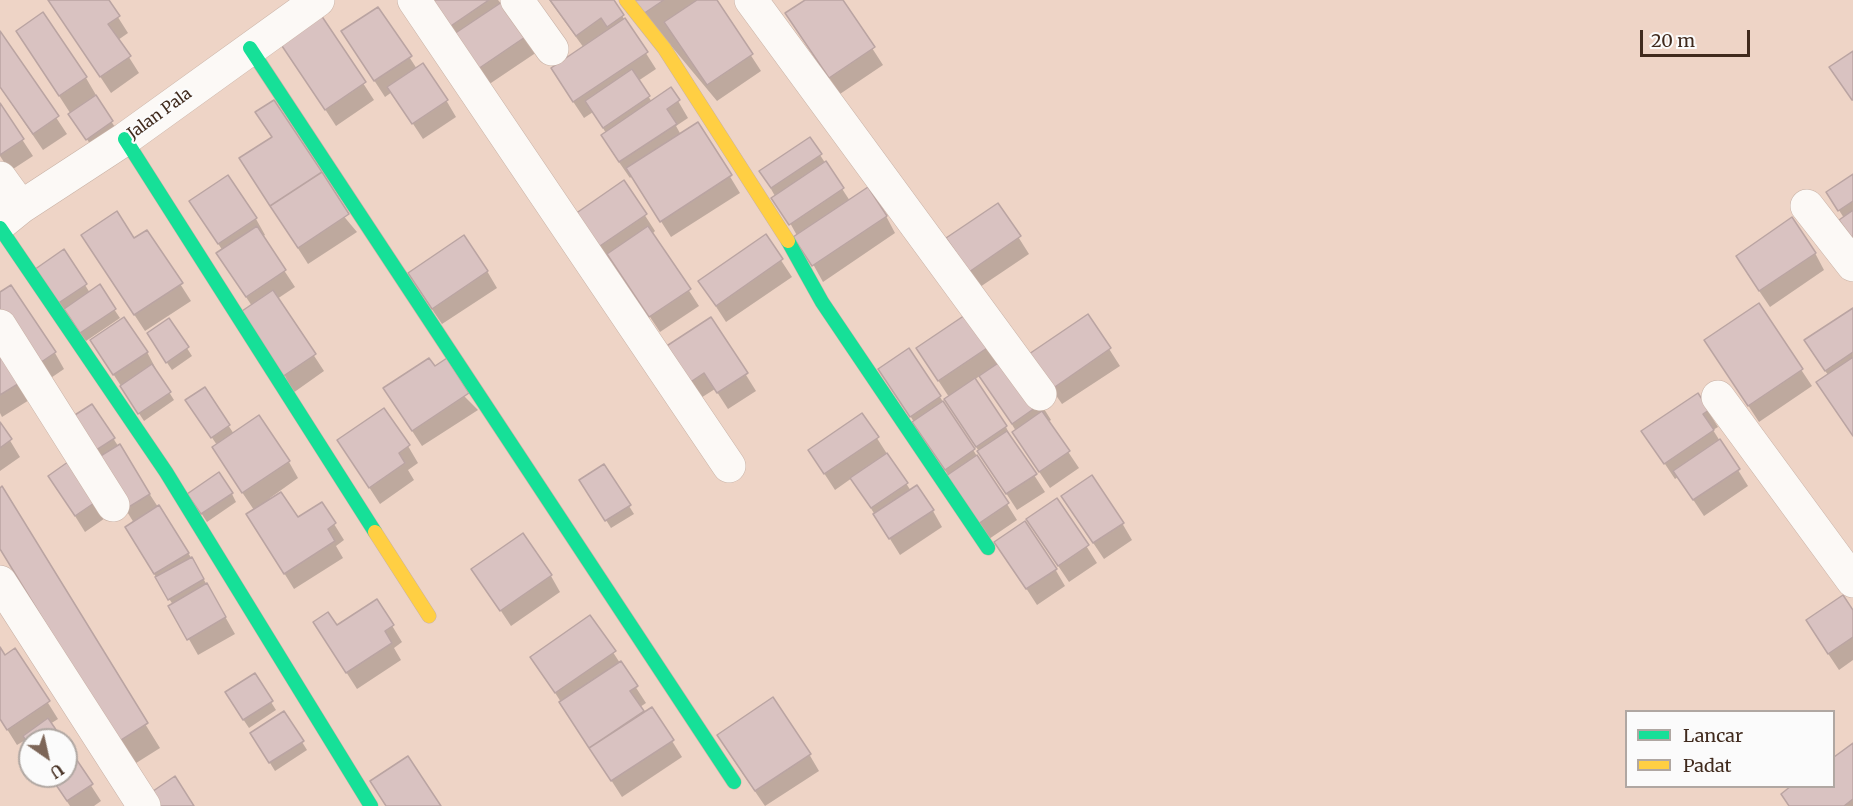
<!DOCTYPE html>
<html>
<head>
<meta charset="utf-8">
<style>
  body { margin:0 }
  #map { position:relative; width:1853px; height:806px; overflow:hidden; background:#eed4c6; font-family:Merriweather,serif }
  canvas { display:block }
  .legend { position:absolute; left:1625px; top:710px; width:210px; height:78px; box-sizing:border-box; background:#fbfbfb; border:2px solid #b0a7a2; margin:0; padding:8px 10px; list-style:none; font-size:18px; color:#402a1d }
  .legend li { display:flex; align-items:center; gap:12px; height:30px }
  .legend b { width:30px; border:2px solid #b0a7a2 }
  .north { position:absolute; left:18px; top:728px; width:60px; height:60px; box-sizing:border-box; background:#fbfbfb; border:2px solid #b0a7a2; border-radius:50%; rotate:146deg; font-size:16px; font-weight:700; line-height:24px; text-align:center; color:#402a1d }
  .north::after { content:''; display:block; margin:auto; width:21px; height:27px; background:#7d6658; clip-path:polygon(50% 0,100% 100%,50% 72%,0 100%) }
  .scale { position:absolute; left:1640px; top:30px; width:110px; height:27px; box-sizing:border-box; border:3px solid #402a1d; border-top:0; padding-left:8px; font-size:18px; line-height:21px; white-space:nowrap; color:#402a1d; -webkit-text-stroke:4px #fbfbfb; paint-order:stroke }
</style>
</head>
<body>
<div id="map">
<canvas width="1853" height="806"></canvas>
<ul class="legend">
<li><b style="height:8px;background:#16e098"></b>Lancar</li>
<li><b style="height:8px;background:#ffcf43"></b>Padat</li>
</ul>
<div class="north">U</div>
<div class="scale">20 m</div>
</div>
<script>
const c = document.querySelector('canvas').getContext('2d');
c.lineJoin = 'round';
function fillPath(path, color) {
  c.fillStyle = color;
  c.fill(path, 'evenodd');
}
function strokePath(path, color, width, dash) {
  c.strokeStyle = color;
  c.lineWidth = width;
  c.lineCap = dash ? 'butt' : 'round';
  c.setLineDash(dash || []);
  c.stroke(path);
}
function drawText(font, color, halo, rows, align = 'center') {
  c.font = font + ' Merriweather,serif';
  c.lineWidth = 4.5;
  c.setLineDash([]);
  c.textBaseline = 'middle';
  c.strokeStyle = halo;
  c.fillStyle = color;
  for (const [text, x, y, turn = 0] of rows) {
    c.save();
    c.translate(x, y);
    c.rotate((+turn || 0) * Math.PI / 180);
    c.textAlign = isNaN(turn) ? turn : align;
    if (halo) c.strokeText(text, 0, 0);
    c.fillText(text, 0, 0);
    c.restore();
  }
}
fillPath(new Path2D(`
  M107,0L128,33L118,40L139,73L111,93L50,1Z
  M422,0H498L540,50L488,85Z
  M549,0H612L656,69L638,81L652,102L671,89L688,118L676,126L681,135L698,124L740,193L671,237L632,176L630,178L612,152L606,133L593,112L584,118L562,85L584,48Z
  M633,0H715L761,71L717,101Z
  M808,0H841L883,65L840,94L797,30Z
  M378,9L417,69L446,100L456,117L423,139L392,92L385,97L353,48Z
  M43,15L86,78L96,95L94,96L117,130L92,147L18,32Z
  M320,17L374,100L336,126L282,43Z
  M0,33L67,134L43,150L0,87Z
  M0,106L33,156L10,171L0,156Z
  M257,113L357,232L308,264L251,175L273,138Z
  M820,155L850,201L886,216L895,233L823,282L766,180Z
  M1853,176V241L1844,218L1833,201Z
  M624,183L655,231L652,234L699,306L660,332L612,260L608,263L586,231Z
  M998,205L1029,254L980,287L958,255Z
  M201,218L256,219L265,235L262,237L295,287L277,299L324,371L293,393L252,306L228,270L223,251Z
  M147,232L191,301L145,331L93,252L134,241Z
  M765,236L792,277L726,322L700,282Z
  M1815,253L1824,270L1770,307L1747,273Z
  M487,271L497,288L442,324L419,290Z
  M85,285L90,293L99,287L120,318L86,341L42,289Z
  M0,294L55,353L64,369L42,384Z
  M1758,305L1812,386L1759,422L1706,341Z
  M1853,310V436L1828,399V375L1816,357Z
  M974,311L1041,404L1051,420L1048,422L1079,468L1050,488L1024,449L1016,431L981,375L974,380L1006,427L1014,444L1045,492L1017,510L956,416L949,397L928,365Z
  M1088,316L1120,366L1062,404L1040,372Z
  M711,319L756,391L728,409L715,389L696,401L674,366Z
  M169,320L192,356L172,370L153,342Z
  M0,339L34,397L2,417L0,413Z
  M147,352L156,369L155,370L174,400L144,421L102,357Z
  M428,360L478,410L422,446L395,405Z
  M880,369L940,397L1017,520L989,539Z
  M204,389L234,434L289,462L298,478L270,498L271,500L297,519L334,524L344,540L336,546L343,558L294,589L258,531L254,510L223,464L214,448L217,445L192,408Z
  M92,406L192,559L235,634L198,655L170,606L173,605L136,544L134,523L96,461Z
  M1708,411L1718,427L1713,430L1748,486L1704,516L1678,477L1675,479L1643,431Z
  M862,415L911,491L933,511L942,527L900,555L852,478L835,490L820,467Z
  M0,424L20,457L0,471Z
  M339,441L408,446L418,463L408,470L414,480L380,504Z
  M50,476L111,514L85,532Z
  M581,480L629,506L634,514L611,528Z
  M0,490L160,748L133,765L0,548Z
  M232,494L236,502L207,522L194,502Z
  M1057,500L1097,563L1069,582L1038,536Z
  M1073,513L1122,523L1132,540L1104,559Z
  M996,542L1055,569L1065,586L1037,605Z
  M473,569L551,576L560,592L511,626Z
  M377,601L402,642L394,648L401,660L357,689L325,639L337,628Z
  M1853,612V660L1839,670L1817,637Z
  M590,617L646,703L640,707L644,713L652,709L682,757L622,797L532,657Z
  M0,650L5,657L15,650L58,719L50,724L61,740H30V745L27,739L17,745L0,718Z
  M254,675L276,710L249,728L231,701Z
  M257,742H302L307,750L275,771Z
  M1853,745V806H1789L1834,786V759Z
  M66,747L101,801L94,806H70L50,776H66Z
  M728,752L809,754L819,771L765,806Z`), '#0003');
const building = new Path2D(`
  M48,0H109L120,16L108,24L131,56L100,77Z
  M421,0H489L442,32Z
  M505,0L531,33L478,69L454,34Z
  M550,0H614L624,15L607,27L601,18L576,36Z
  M634,0H664L643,14Z
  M697,0H717L753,54L707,85L664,22Z
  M805,0H843L875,47L829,78L785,13Z
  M378,7L412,56L374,81L341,31Z
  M43,12L87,77L59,96L16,31Z
  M321,15L366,82L325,110L280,43Z
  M625,18L648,52L573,102L551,68Z
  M0,31L59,116L33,134L0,87Z
  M1853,51V100H1852L1829,67Z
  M423,63L448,100L412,124L387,87Z
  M632,69L650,96L603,128L585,101Z
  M671,87L680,100L667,109L677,124L619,162L601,135Z
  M96,95L113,121L86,140L68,114Z
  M274,100L322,172L270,206L239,158L272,137L255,112Z
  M0,103L24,139L0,155Z
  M698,122L732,175L660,222L626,168Z
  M810,137L822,154L771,188L759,171Z
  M826,161L844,188L789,225L771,198Z
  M322,172L349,214L298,248L270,206Z
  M1853,174V201L1838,211L1826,192Z
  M228,175L257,218L218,244L189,201Z
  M624,180L647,214L597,248L575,214Z
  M868,187L887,216L812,266L793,237Z
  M998,203L1021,236L969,272L946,238Z
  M1853,210V241L1839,220Z
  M117,211L134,238L147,230L183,283L134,315L81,235Z
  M1792,217L1816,253L1759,291L1736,256Z
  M257,226L286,270L246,297L216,253Z
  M648,226L691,289L649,317L607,254Z
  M766,234L783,259L716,306L698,281Z
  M464,235L488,271L432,309L408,273Z
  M64,249L87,284L54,306L31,272Z
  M100,284L116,309L80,333L64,309Z
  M11,285L56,352L31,369L0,322V292Z
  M273,290L316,354L282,377L239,313Z
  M1759,303L1803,369L1748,406L1704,340Z
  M1853,308V352L1825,371L1804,340Z
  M974,309L996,342L938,381L916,348Z
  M1088,314L1111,348L1052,389L1029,354Z
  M124,317L148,352L113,375L90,340Z
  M711,317L748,373L717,393L704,373L686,385L662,349Z
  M169,318L189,347L166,363L147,333Z
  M0,336L26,379L0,395Z
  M909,348L941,396L910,417L878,369Z
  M1010,355L1042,403L1012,424L979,376Z
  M1853,357V436L1816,382Z
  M429,358L435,366L447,358L469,393L412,431L383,388Z
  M152,364L171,392L138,414L120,386Z
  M975,378L1007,426L976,447L944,399Z
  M205,387L230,425L211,438L185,400Z
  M1698,393L1709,410L1703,414L1714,430L1664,464L1641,431Z
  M943,401L975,449L945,470L912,422Z
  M92,404L115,438L87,456L64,422Z
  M384,408L410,445L399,453L405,463L369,488L337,440Z
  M1042,411L1070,451L1039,472L1012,432Z
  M862,413L879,437L824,474L808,450Z
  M259,415L290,461L242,493L212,447Z
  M0,422L12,439L0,448Z
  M1007,431L1037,474L1006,494L977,451Z
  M1720,439L1740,469L1693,500L1673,471Z
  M120,444L150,494L124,510L94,460Z
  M887,453L908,483L871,508L850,478Z
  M977,455L1009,503L978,524L946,476Z
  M75,457L103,497L75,516L48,476Z
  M604,464L631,505L605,521L579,480Z
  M219,472L233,493L201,514L187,494Z
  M1092,475L1124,523L1093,543L1061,496Z
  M917,485L934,510L889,539L873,514Z
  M2,486L148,723L118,742L0,549V488Z
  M281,492L298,517L322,502L336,523L328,529L335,541L284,574L246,514Z
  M1057,498L1089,545L1058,566L1026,519Z
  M159,505L189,553L154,574L125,527Z
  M1025,521L1057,569L1026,589L994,542Z
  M523,533L552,575L500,611L471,569Z
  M192,557L204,579L168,600L155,577Z
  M207,583L226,617L187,640L168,606Z
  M1843,595L1853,610V637L1828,654L1806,620Z
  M377,599L394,625L385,631L392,643L346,673L313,622L328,612L337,625Z
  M590,615L616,651L555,693L530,657Z
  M0,647L5,655L15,648L50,701L7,730L0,719Z
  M621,661L638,686L630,691L644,711L589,748L559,702Z
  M255,673L273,701L243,720L225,692Z
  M773,697L811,754L755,791L717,735Z
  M652,707L674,740L611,781L589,748Z
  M284,711L304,741L269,763L250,733Z
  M48,718L63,740H30V747L23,736Z
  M1853,743V799L1844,806H1789L1781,794L1791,786H1834V757Z
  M66,744L93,784L67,801L50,776H66Z
  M408,756L441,806H386L370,781Z
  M175,776L194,806H148L143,798Z`);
fillPath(building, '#d9c2c1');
strokePath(building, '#baa4a2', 1.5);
const street = new Path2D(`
  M414,0L729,466
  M517,0L552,49
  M751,0L1040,394
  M0,178L21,207
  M1807,206L1853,265
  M0,224L21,207L125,139L318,0
  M0,326L113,505
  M1718,397L1853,581
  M0,582L144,806`);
const fast = new Path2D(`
  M250,48L734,782
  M125,139L375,532
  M0,228L166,472L371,806
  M788,241L822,302L988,548`);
const slow = new Path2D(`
  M626,0L664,48L788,241
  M375,532L429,616`);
strokePath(street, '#c8b1a5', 34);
strokePath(fast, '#c8b1a5', 15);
strokePath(slow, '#c8b1a5', 15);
strokePath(street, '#fcf9f6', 33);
strokePath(fast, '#16e098', 14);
strokePath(slow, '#ffcf43', 14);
drawText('16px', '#402a1d', '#fbfbfb', [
  ["Jalan Pala",160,114,-36]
]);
</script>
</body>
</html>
